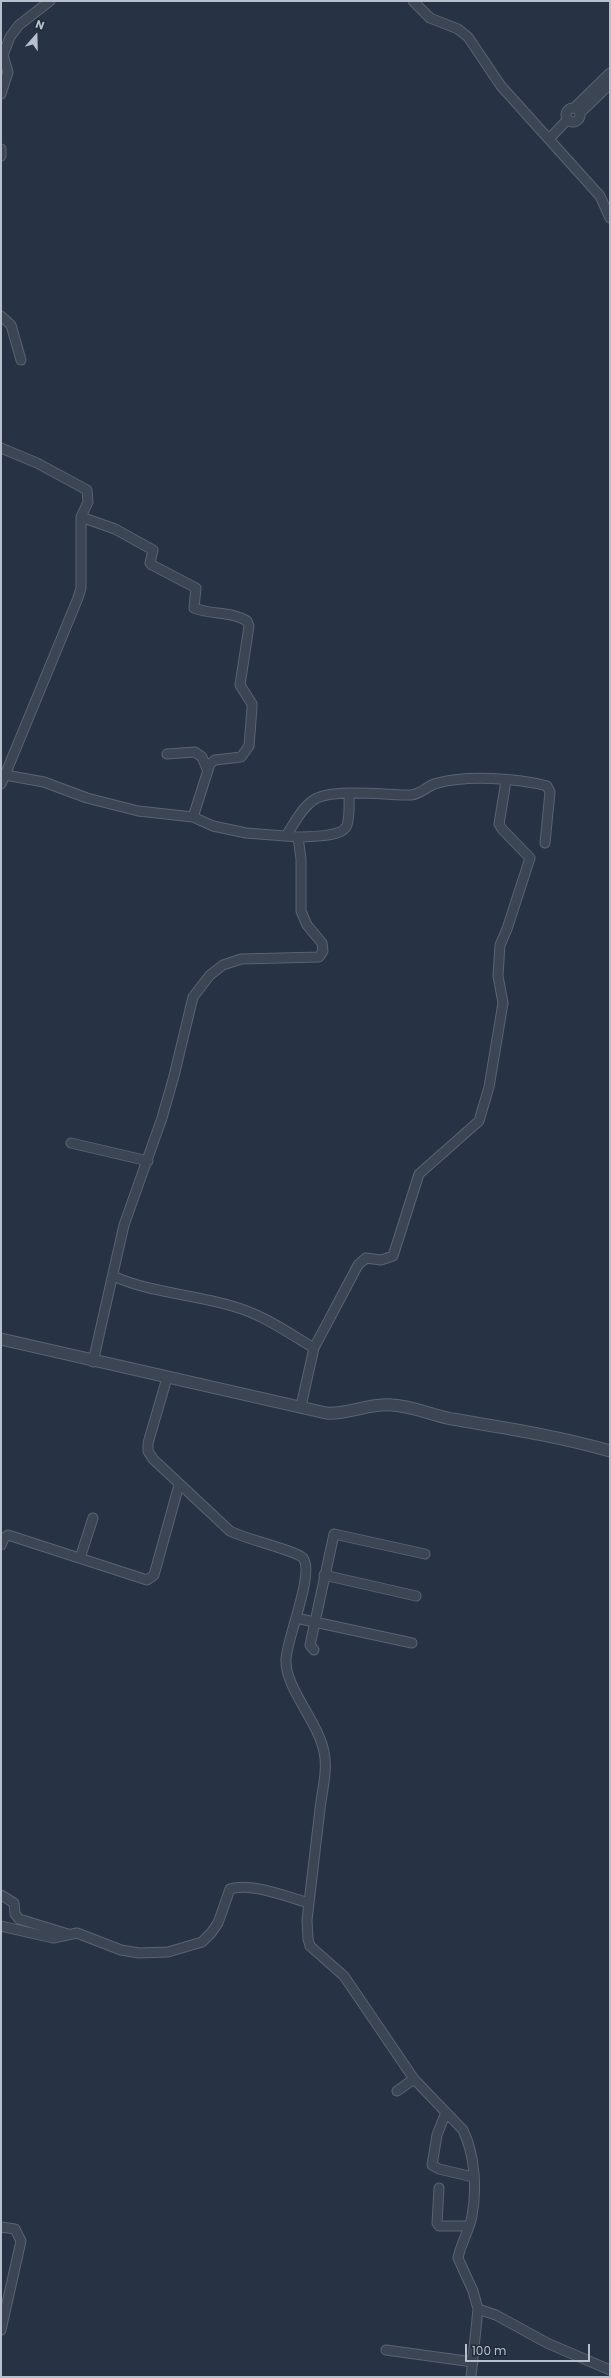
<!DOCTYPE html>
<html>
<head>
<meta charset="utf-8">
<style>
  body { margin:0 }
  #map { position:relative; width:611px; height:2378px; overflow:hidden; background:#273344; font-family:Poppins,sans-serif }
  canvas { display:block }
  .frame { position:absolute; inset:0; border:2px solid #b9c0cd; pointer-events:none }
  .north { position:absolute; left:16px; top:16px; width:40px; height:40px; -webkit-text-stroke:3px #202a39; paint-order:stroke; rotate:20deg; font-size:11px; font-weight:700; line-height:16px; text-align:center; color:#b9c0cd }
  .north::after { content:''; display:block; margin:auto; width:14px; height:18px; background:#b9c0cd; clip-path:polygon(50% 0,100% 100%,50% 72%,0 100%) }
  .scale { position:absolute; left:465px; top:2344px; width:125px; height:18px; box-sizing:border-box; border:2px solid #b9c0cd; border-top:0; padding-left:5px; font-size:12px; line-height:14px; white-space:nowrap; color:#b9c0cd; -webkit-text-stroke:3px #202a39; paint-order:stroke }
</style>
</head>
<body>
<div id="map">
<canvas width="611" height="2378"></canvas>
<div class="frame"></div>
<div class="north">N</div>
<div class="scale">100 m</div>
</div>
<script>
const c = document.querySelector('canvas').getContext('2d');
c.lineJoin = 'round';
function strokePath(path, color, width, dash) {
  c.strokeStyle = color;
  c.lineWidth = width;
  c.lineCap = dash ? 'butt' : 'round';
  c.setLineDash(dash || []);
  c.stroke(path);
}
const minor = new Path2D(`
  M413,1L430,18L458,29L468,37L501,86L600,196L610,218
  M1,94L8,72L3,55L10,37L19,25L50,1
  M566 115a7 7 0 1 1 14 0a7 7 0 1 1-14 0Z
  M574,108L610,73
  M580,113L610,84
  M549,139L567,120
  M1,149V156
  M1,316L11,325L21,360
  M1,448L37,463L87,490L88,502L81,517L115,529L153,550L150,563L152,565L196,588L194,608C211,615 231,611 247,621L249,626L240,685L252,704V708L249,746L241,757L215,760L210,764L193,817
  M167,754L195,752L202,757L207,769
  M5,775L78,598L81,588V517
  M1,784L5,775L44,782L87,798L138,811L193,817L213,826L246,833L298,837L301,859V911L307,925L322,943L323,951L319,957L241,959L223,965L210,975L193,997L174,1076L162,1118L124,1225L93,1362
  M286,836C294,824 303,805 317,798C338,789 386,795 411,795C422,794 427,785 438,783C467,775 517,778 547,786L550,792L545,843
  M298,837C309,836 343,838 347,825C350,815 349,803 349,793
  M71,1143L148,1161
  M113,1276C151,1293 192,1294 232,1306C262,1314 287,1332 314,1348
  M167,1378L148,1443V1451L153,1459L230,1531C245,1539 297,1551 303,1558C315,1573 286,1640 286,1660C285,1688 318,1721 324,1752C328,1769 322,1791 320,1809C316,1846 311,1883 307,1920L308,1939L310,1946L344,1976L414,2079L463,2130C475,2155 477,2189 472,2216C469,2231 461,2243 458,2258L473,2291L478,2309L471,2377
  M301,1406L314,1348L358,1265L366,1258L381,1260L393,1256L419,1174L479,1121L489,1087L503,1003L498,976L500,945L507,929L530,858L502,829L499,824L506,781
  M1,1545L4,1538L8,1535L147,1580L154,1575L179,1485
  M80,1558L93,1518
  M324,1575L416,1596
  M296,1618L412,1643
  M314,1650L310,1645L334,1534L425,1554
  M1,1895L14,1903L15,1914L19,1919L68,1934
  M1,1926L53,1938L77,1933L121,1950L139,1953L168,1952L202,1942L211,1933L218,1923L230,1889C251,1882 288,1897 309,1903
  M397,2091L414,2079
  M446,2112L437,2135L432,2165L439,2169L473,2177
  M439,2188L437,2223L439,2226H469
  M1,2227L15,2229L21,2241L1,2330
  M478,2309L496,2315L547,2343L610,2370
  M386,2350L473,2362`);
const tertiary = new Path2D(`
  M1,1339L326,1413C347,1415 369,1403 392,1405C412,1406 432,1415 452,1419C505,1428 558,1436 610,1451`);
strokePath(minor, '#5a6371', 11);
strokePath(tertiary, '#5a6371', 13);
strokePath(minor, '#3b4553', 9);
strokePath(tertiary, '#3b4553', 11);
</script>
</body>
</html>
